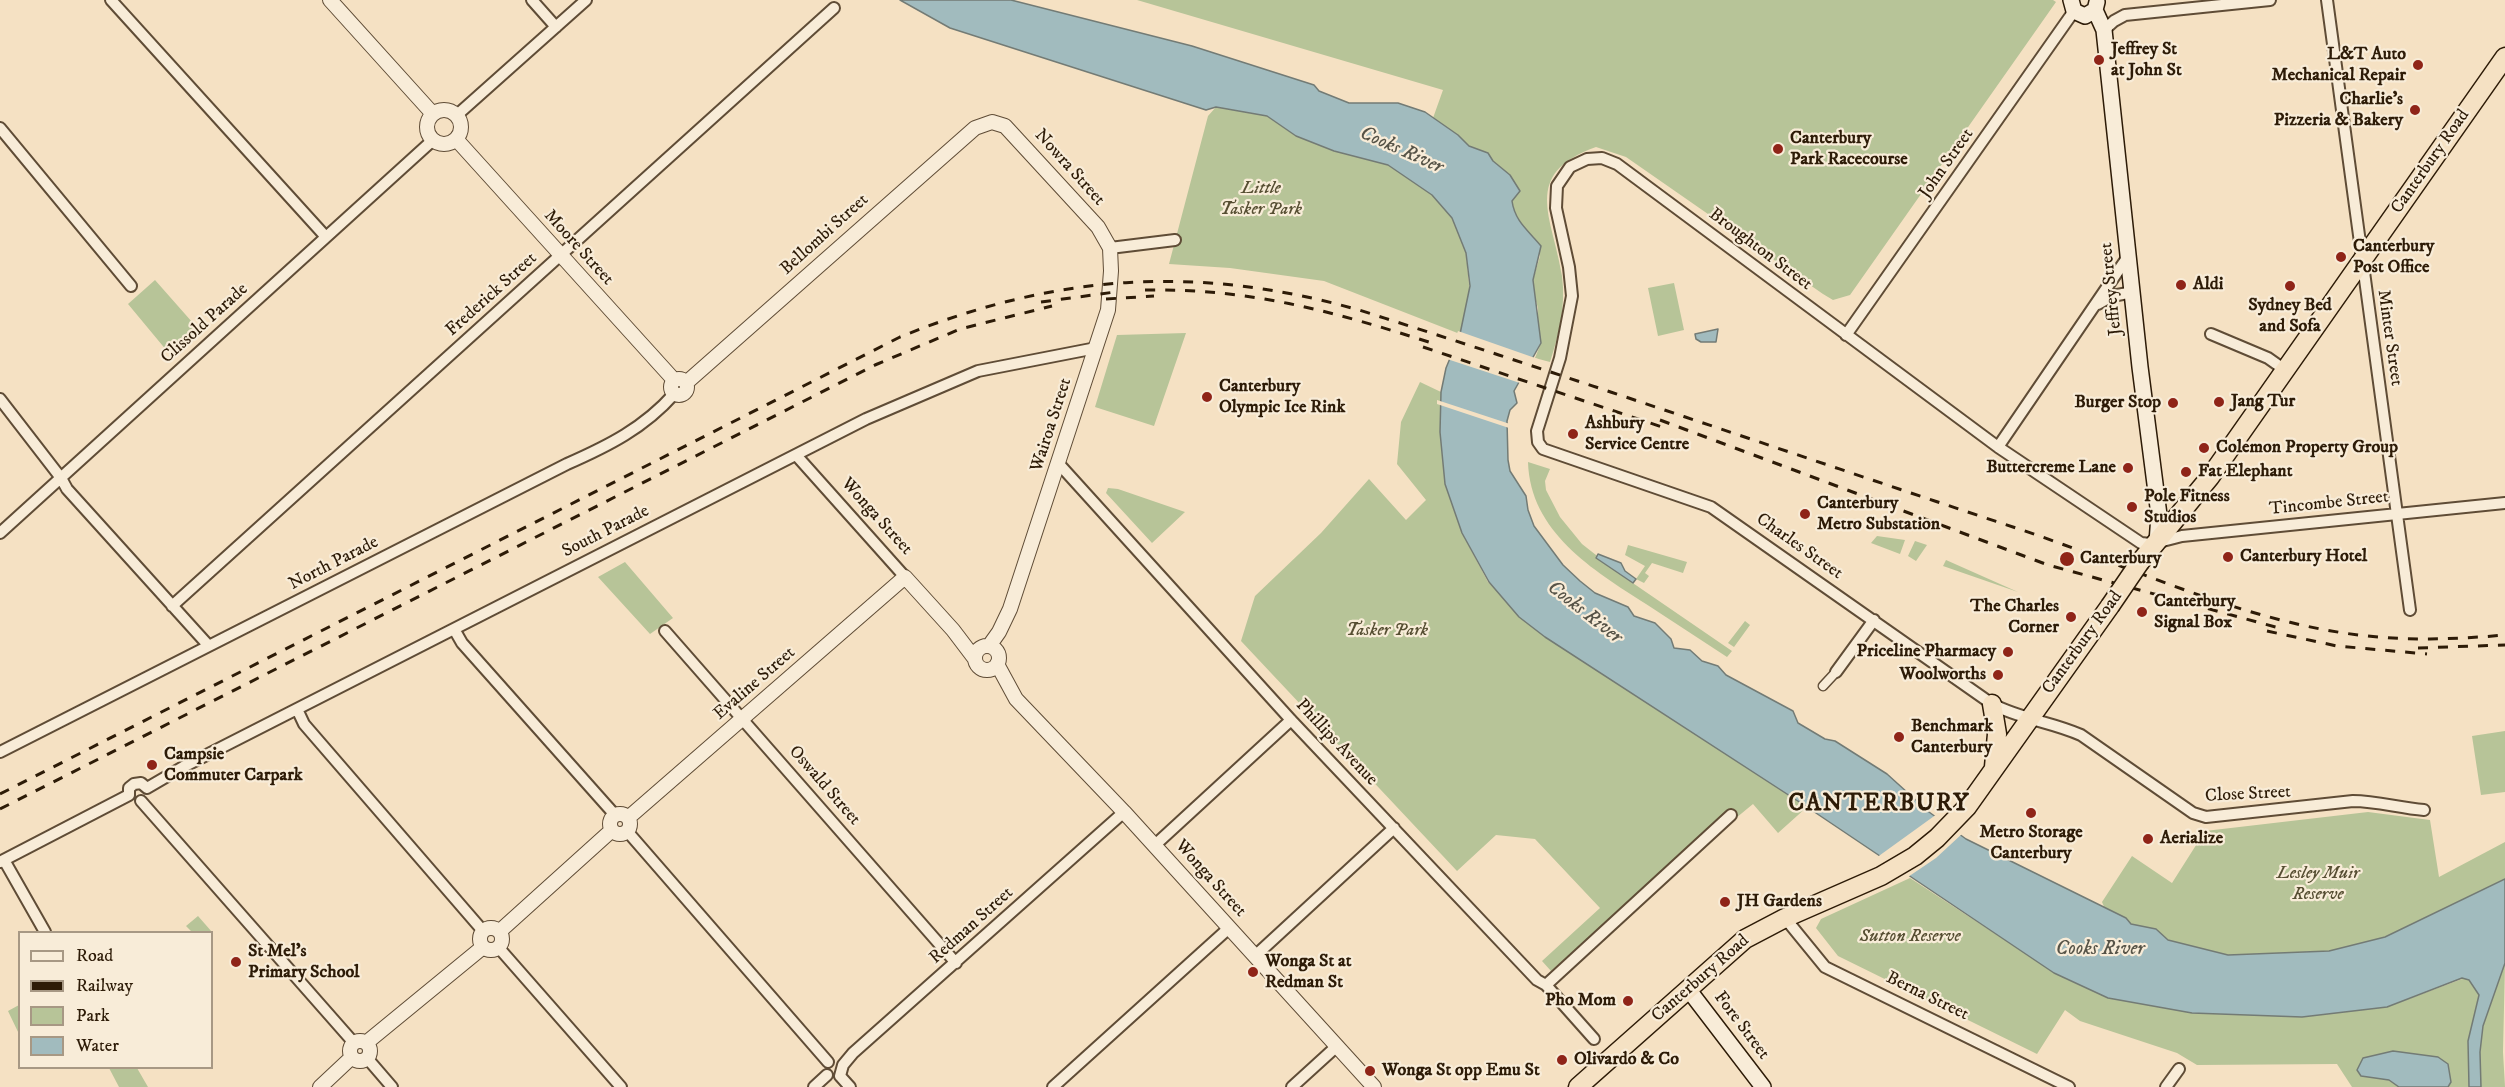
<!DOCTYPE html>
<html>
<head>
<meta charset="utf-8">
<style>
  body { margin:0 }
  #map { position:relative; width:2505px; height:1087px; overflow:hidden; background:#f5e1c3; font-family:"IM FELL DW Pica",serif }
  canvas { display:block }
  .legend { position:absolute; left:18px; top:931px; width:195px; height:138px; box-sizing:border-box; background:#f8ecd8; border:2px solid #a79884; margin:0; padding:8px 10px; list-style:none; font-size:18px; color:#2d1b07 }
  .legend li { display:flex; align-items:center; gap:12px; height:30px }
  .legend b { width:30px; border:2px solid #a79884 }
</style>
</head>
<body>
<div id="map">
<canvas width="2505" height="1087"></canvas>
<ul class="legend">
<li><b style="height:8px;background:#f8ecd8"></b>Road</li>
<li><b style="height:8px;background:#2d1b07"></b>Railway</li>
<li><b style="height:16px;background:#b7c498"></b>Park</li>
<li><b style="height:16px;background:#a1bbbe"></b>Water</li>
</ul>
</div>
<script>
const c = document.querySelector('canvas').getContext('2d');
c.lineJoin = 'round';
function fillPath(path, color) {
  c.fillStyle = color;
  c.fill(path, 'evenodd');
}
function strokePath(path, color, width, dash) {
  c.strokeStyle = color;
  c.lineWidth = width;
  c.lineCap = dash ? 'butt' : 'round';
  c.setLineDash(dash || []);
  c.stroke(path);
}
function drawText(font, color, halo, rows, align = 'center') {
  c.font = font + ' "IM FELL DW Pica",serif';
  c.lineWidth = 4.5;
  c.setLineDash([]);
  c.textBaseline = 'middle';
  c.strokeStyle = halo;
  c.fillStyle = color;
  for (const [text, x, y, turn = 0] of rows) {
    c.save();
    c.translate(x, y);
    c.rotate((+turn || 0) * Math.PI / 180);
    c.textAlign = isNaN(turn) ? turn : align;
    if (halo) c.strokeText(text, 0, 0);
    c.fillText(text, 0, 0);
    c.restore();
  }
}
fillPath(new Path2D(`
  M1137,0H2053L2056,2L1850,295L1833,300L1823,294L1626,157L1596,147C1520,174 1553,217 1562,276C1566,306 1559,334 1550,362L1535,358L1541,343L1538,333V308L1534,295L1533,280L1540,256L1534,237C1522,232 1514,214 1512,201L1520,191L1510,175L1493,161L1488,153L1469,146L1433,118L1443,90Z
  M1216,107L1267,116L1296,136L1334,151L1388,165L1432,195L1452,218L1466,253L1470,295L1460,334L1324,281L1230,268L1169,264L1208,116Z
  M155,280L200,331L172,357L128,304Z
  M1674,283L1684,330L1658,336L1648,288Z
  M1186,333L1154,426L1095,407L1117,335Z
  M1420,382L1441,392L1440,432L1445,484L1462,533L1488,582L1545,637L1807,807L1778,833L1753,804L1736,818L1730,811L1551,971L1542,961L1600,908L1535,839L1496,835L1457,871L1241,641L1255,596L1321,533L1369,479L1406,520L1426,500L1397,464L1401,422Z
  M1528,462L1550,469L1545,481L1546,490L1560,517L1582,544L1624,577L1732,651L1727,657C1700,639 1673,622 1646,604C1593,570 1530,532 1528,462Z
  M1108,488L1118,489L1185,512L1152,543L1106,493Z
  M1877,536L1905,540L1900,554L1871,543Z
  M1915,541L1927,545L1916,561L1908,556Z
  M1628,545L1687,562L1683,573L1652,563L1645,573L1649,576L1644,583L1636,579L1645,566L1625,555Z
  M1946,560L2018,592L1943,566Z
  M625,562L673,618L650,634L598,577Z
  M1745,621L1750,625L1734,647L1728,643Z
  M2505,731V792L2481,795L2472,736Z
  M2368,812L2430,820L2439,877L2505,842V879L2385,937L2329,951L2228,955L2168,940L2156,929L2131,924L2126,918L2105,909L2102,902L2132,856L2172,883L2205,831Z
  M1910,878L2055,973L2302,1017L2387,1007L2505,963L2503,1052L2505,1087H2352L2337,1064L2197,1065L2177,1053L2080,1021L2065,1010L2037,1054L1838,956L1816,928L1821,919Z
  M198,916L212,932H192L186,926Z
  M19,1005V1034L8,1011Z
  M109,1068H137L148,1087H119Z`), '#b7c498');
const water = new Path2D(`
  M900,0H1011L1192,46L1314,85L1319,91L1349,103H1398L1425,112L1458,135L1469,146L1488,153L1493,161L1510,175L1520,191L1512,201C1515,222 1529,231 1541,246L1533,280L1541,343L1514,391L1517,403L1510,410L1507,421L1508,460L1510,471L1526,496L1528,510L1534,526L1563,565L1580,581L1595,593L1628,607L1634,616L1655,623L1671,639L1674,648L1690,650L1702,661L1718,666L1726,675L1793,711L1798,723L1825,739L1835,741L1887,774L1929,812L1966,839L2126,918L2131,924L2156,929L2168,940L2228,955L2329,951L2385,937L2505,879V963L2483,1026L2480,1052L2481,1087H2469L2468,1041L2479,995L2469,980L2462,978L2387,1007L2302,1017L2192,1013L2108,998L2054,973L1807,807L1545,637L1519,617L1489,582L1462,533L1445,484L1440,432L1441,392L1446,368L1460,334L1470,286L1466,253L1452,218L1432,195L1388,165L1334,151L1296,136L1267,116L1216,107L1206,110L950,28Z
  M1718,329L1716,342H1701L1696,339L1695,334Z
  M1598,554L1621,563L1625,571L1636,579L1633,583L1596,558Z
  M2393,1051L2438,1057L2448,1064L2451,1082L2448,1087H2399L2389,1080L2361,1076L2357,1070L2363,1058Z`);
fillPath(water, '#a1bbbe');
strokePath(water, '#737b75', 1.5);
fillPath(new Path2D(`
  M1458,331L1538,359L1523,384L1447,359Z
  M1437,400L1510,424L1509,428L1437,404Z
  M1937,814L1963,833L1936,858L1905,879L1876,858Z`), '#f5e1c3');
const pedestrian = new Path2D(`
  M1823,686L1836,672`);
const minor = new Path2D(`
  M111,0L326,237
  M532,0L556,27
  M2327,0L2410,610
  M2104,30L2114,21L2125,15L2270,0
  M457,115L586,0
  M0,128L131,286
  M1110,248L1175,240
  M2098,304L2112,296L2133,292
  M2211,334L2268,358L2285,370
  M1846,335L2074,11
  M0,399L61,478L67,489L208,645
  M1998,447L2129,255
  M796,455L905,577
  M1059,464L1291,720L1537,980L1546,985L1594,1039
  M0,533L433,140
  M172,606L834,8
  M454,629L462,643L615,815
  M665,631L956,963
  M1836,672L1874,620
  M297,709L304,724L483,931
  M0,752L567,464C608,446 644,428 674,394
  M147,788L183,767L866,419L978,371L1096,348
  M129,795V788L134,784L141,783L147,788
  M141,801L354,1043
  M2424,810C2399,808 2377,801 2353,801L2206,817L2193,813L2081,735C2052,722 2020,719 1992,704L1711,507L1543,449L1538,442L1537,431L1560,358L1572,296L1569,267L1556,208L1557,186L1570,167L1587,159L1602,158L1617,164L1998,447L2141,543L2151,544L2182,536L2505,503
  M627,831L828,1062
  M1155,845L1291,720
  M4,860L45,932
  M0,862L129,795
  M1785,918L1825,967L2069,1087
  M499,948L621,1087
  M1255,956L1394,828
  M1546,985L1731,815
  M367,1058L392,1087
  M840,1076L843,1065L853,1053L1124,812
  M840,1076L850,1087
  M814,1087L827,1075
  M1053,1087L1229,928
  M1292,1087L1337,1046
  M2166,1087L2179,1069`);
const tertiary = new Path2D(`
  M330,0L433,114
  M427 127a17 17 0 1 1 34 0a17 17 0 1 1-34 0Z
  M456,139L674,380
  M671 387a8 8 0 1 1 16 0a8 8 0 1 1-16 0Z
  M686,383L975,128L992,122L1005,126L1098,227L1110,248L1111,271L1108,310L1010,609L999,632L989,646
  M975 658a12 12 0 1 1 24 0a12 12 0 1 1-24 0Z
  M997,664L1016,699L1124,812L1374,1087
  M610 824a10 10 0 1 1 20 0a10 10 0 1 1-20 0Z
  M628,818L905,577L953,630L975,659
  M480 939a11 11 0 1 1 22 0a11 11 0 1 1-22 0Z
  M500,931L612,830
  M350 1051a10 10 0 1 1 20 0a10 10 0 1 1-20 0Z
  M366,1043L483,947
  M320,1087L352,1057`);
const secondary = new Path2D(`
  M2071,0L2074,11L2085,16L2095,10L2097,2
  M2095,10L2104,30L2140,367L2159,515L2157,543
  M1688,989L1763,1087`);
const trunk = new Path2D(`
  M2140,562L2210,477L2505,57
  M1992,704L1997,734L1994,767
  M1578,1087L1745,939L1785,918L1881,876L1915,856L1937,838L1967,807L2110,606`);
strokePath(pedestrian, '#5f4c36', 11);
strokePath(minor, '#5f4c36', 14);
strokePath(tertiary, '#5f4c36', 16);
strokePath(secondary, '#2d1b07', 18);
strokePath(trunk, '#2d1b07', 21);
strokePath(pedestrian, '#f8ecd8', 8);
strokePath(minor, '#f8ecd8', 10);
strokePath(tertiary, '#f8ecd8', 14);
strokePath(secondary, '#f8ecd8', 15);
strokePath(trunk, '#f5e1c3', 18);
strokePath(new Path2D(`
  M1145,290C1251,288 1335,312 1435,344
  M1106,299L1154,296
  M1041,302L1115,292
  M1423,347L1668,429
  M1660,420L2048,565L2279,628
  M2267,631L2337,646L2427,654
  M2418,648L2505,645
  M0,794L900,337C1055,274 1197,264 1359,310C1581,380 1801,457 2022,530C2135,568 2246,623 2367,636C2413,641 2459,639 2505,635
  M0,809L875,365L960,329L1052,306`), '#2d1b07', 3, [10, 10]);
const trunkBridge = new Path2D(`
  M2110,606L2140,562`);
strokePath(trunkBridge, '#2d1b07', 21, []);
strokePath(trunkBridge, '#f5e1c3', 18);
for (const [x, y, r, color] of [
  [2099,60,6,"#8f2418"],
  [2418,65,6,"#8f2418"],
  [2415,110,6,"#8f2418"],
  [1778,149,6,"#8f2418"],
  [2341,257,6,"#8f2418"],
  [2181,285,6,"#8f2418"],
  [2290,286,6,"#8f2418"],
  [1207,397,6,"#8f2418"],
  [2219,402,6,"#8f2418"],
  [2173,403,6,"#8f2418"],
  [1573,434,6,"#8f2418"],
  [2204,448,6,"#8f2418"],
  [2128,468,6,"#8f2418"],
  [2186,472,6,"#8f2418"],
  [2132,507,6,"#8f2418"],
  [1805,514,6,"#8f2418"],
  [2228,557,6,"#8f2418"],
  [2067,559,8,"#8f2418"],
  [2142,612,6,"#8f2418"],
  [2071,617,6,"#8f2418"],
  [2008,652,6,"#8f2418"],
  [1998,675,6,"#8f2418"],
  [1899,737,6,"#8f2418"],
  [152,765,6,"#8f2418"],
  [2031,813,6,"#8f2418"],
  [2148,839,6,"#8f2418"],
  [1725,902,6,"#8f2418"],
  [236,962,6,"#8f2418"],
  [1253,972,6,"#8f2418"],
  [1628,1001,6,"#8f2418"],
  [1562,1060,6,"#8f2418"],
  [1370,1071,6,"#8f2418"]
]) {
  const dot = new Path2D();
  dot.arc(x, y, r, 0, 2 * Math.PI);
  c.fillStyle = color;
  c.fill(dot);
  strokePath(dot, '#f8ecd8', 2);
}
drawText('bold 18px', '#2d1b07', '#f8ecd8', [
  ["Jeffrey St",2111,50],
  ["at John St",2111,71],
  ["L&T Auto",2406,55,"right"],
  ["Mechanical Repair",2406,76,"right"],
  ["Charlie's",2403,100,"right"],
  ["Pizzeria & Bakery",2403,121,"right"],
  ["Canterbury",1790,139],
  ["Park Racecourse",1790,160],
  ["Canterbury",2353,247],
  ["Post Office",2353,268],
  ["Aldi",2193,285],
  ["Sydney Bed",2290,306,"center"],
  ["and Sofa",2290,327,"center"],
  ["Canterbury",1219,387],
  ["Olympic Ice Rink",1219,408],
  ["Jang Tur",2231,402],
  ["Burger Stop",2161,403,"right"],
  ["Ashbury",1585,424],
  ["Service Centre",1585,445],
  ["Colemon Property Group",2216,448],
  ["Buttercreme Lane",2116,468,"right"],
  ["Fat Elephant",2198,472],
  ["Pole Fitness",2144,497],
  ["Studios",2144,518],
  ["Canterbury",1817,504],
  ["Metro Substation",1817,525],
  ["Canterbury Hotel",2240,557],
  ["Canterbury",2080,559],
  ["Canterbury",2154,602],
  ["Signal Box",2154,623],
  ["The Charles",2059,607,"right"],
  ["Corner",2059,628,"right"],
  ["Priceline Pharmacy",1996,652,"right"],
  ["Woolworths",1986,675,"right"],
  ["Benchmark",1911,727],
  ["Canterbury",1911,748],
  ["Campsie",164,755],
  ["Commuter Carpark",164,776],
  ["Metro Storage",2031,833,"center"],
  ["Canterbury",2031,854,"center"],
  ["Aerialize",2160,839],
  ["JH Gardens",1737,902],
  ["St Mel's",248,952],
  ["Primary School",248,973],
  ["Wonga St at",1265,962],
  ["Redman St",1265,983],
  ["Pho Mom",1616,1001,"right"],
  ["Olivardo & Co",1574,1060],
  ["Wonga St opp Emu St",1382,1071]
], 'left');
drawText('18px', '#2d1b07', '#f8ecd8', [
  ["Canterbury Road",2431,162,-55],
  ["John Street",1947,164,-55],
  ["Nowra Street",1069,168,48],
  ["Bellombi Street",825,235,-42],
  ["Moore Street",578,248,48],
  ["Broughton Street",1760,250,37],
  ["Jeffrey Street",2112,289,-96],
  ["Frederick Street",492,295,-42],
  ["Clissold Parade",205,324,-42],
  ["Minter Street",2389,338,82],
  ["Wairoa Street",1052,425,-72],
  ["Tincombe Street",2329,504,-6],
  ["Wonga Street",876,517,48],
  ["South Parade",606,532,-27],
  ["Charles Street",1799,547,35],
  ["North Parade",334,564,-27],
  ["Canterbury Road",2083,643,-54],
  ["Evaline Street",755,684,-41],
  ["Phillips Avenue",1336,743,47],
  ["Oswald Street",824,786,49],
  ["Close Street",2248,795,-3],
  ["Wonga Street",1210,879,48],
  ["Redman Street",972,926,-42],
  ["Canterbury Road",1701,979,-41],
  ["Berna Street",1927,997,26],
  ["Fore Street",1741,1026,53]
]);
drawText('italic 18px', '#564e32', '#f8ecd8', [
  ["Little",1261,189],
  ["Tasker Park",1261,210],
  ["Tasker Park",1387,631],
  ["Lesley Muir",2318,874],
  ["Reserve",2318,895],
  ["Sutton Reserve",1910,937]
]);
drawText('italic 20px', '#565347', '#f8ecd8', [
  ["Cooks River",1401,151,24],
  ["Cooks River",1584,613,38],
  ["Cooks River",2100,950]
]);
c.letterSpacing = '1.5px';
drawText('bold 24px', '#2d1b07', '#f8ecd8', [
  ["CANTERBURY",1879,805]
]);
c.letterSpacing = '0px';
</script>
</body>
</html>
